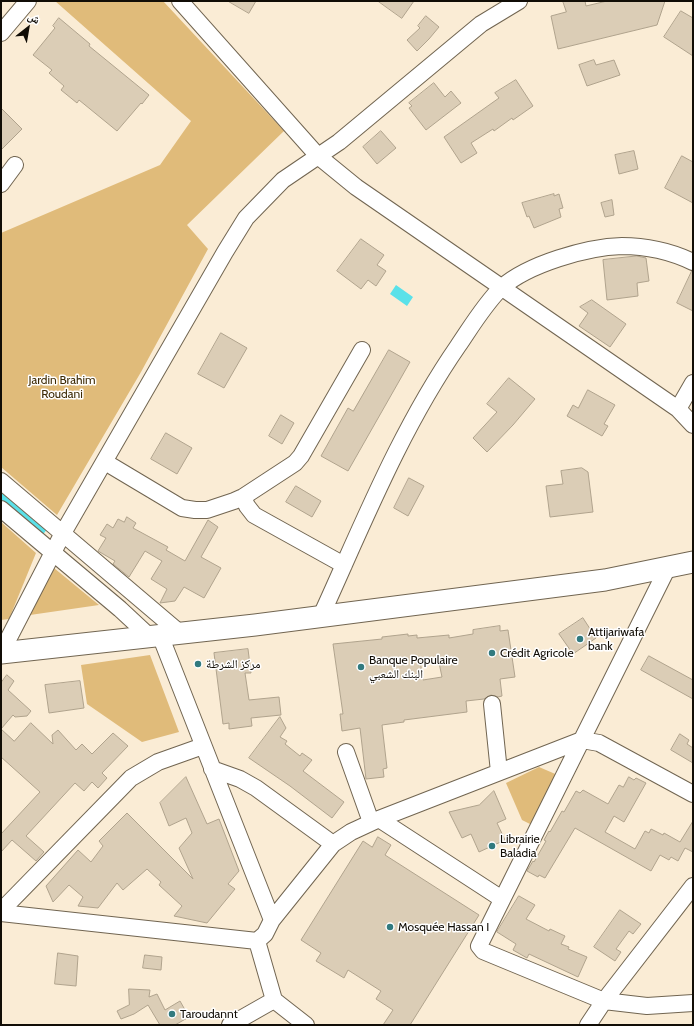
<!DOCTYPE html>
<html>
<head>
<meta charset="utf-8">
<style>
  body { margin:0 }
  #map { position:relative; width:694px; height:1026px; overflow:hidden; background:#faecd5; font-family:Cabin,"Noto Naskh Arabic",sans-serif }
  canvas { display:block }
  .frame { position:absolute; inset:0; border:2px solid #110d06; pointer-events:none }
  .north { position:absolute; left:8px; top:8px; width:40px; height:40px; -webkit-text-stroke:3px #fff; paint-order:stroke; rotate:31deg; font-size:11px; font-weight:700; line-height:16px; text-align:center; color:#110d06 }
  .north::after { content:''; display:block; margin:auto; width:14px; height:18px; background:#110d06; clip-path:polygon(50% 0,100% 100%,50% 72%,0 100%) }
</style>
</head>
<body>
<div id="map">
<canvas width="694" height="1026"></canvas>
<div class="frame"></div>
<div class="north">ش</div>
</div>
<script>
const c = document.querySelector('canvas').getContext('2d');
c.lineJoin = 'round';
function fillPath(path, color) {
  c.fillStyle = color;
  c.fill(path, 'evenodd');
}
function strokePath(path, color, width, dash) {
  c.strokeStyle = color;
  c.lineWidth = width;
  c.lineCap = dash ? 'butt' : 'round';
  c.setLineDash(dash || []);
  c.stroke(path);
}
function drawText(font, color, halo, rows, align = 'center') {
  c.font = font + ' Cabin,"Noto Naskh Arabic",sans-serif';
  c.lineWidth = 3;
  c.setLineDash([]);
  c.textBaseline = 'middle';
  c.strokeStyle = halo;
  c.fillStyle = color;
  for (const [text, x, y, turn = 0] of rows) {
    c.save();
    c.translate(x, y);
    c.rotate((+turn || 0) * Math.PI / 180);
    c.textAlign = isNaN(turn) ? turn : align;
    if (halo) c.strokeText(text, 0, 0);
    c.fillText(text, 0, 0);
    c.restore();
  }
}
fillPath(new Path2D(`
  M55,1H163L284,131L187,225L208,249L141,372L57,515L1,467V233L160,165L191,121Z
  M1,522L36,553L9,619L1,620Z
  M54,568L99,605L30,615Z
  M150,655L179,732L142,742L87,704L81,665Z
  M539,767L560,776L532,825L522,820L506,783Z`), '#e0bb7a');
fillPath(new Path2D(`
  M396,285L413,297L407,306L390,294Z
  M1,488L48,528L41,537L1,502Z`), '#5ae1e9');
const building = new Path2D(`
  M228,1H256L249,13Z
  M378,1H414L402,18Z
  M563,1H585L586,6L607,1H665L657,25L558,49L551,16L566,12Z
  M681,11L693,18V56L664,37Z
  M426,16L439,27L429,39L417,51L407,40L420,28L418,26Z
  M59,18L90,44L89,46L149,95L142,104L141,103L117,131L79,100L77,103L61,90L64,86L49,73L52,70L33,55L55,28L53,26Z
  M594,60L596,65L614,60L620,75L587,86L579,65Z
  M516,80L533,106L513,120L512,118L494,131L493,129L471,143L477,153L461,163L444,137L499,98L495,93Z
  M434,83L445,97L451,91L461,103L426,130L409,108L412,106L409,103Z
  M1,108L22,129L1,150Z
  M381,131L396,148L377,164L363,147Z
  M634,151L638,169L619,174L615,155Z
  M682,156L693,162V203L665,188Z
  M554,194V196L559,194L563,208L559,209L561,217L534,228L529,216L527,217L522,203Z
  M612,200L614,215L605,217L601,203Z
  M361,239L384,255L377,265L386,271L376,286L368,280L361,289L337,271Z
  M637,256L646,258L649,281L637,283L638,296L607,300L603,260Z
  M692,271H693V311L677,303Z
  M592,300L626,324L610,347L579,326L588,313L580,307Z
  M221,333L247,348L224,388L198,374Z
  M389,350L410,362L348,471L321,456L348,408L353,411Z
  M509,378L535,399L513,425L487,452L473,438L497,412L487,404Z
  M588,390L615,405L604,424L608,426L602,436L567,416L573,405L578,408Z
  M281,415L294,423L282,444L269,436Z
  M166,433L192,448L177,474L151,459Z
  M582,468L588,472L593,512L550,517L546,486L563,484L561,471Z
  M409,478L424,486L408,516L394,508Z
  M296,486L321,501L312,517L286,502Z
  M127,517L136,523L133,528L168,547L166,550L185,561L208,520L218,527L201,557L221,568L204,598L184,587L175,601L160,603L167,589L151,579L162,561L145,551L129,577L113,564L115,561L98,551L106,538L100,535L107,524L113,528L118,519L124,522Z
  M583,618L596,638L573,654L559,634Z
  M500,626V631L508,630L515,677L500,679L502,696L498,697L491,695L484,699L466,701L467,712L404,720V722L382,725L387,768L383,769L384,777L366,779L360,728L342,731L340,714H343L333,644L382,639V637L408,634V636L417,635V638L449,635V638L473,634V630ZM438,658L442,677L423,680L420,660Z
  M248,649L251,673H245L249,700L279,697L281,715L251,718L252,726L229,729V723L223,724L214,653Z
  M649,656L693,680V699L641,670Z
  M7,675L14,681L8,690L31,711L27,716L15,717L13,715L1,729V683Z
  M80,681L84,708L49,713L45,685Z
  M280,717L286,728L280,737L287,741L285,744L300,756L302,753L312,760L303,771L344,802L332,818L290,786L249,758Z
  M31,723L53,744L52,735L58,730L76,750L82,744L92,754L113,733L128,746L102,773L107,778L98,788L92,782L84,791L75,783L26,836L44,852L36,861L12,840L1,852V834L40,792L1,757V729L14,741Z
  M680,734L689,740L687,744L693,748V763L671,750Z
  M186,777L207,824L219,819L239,871L228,884L235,889L207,923L174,916L182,906L159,885L161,882L147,869L123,890L117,883L98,908L78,906L83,897L69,885L53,902L46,886L78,850L91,862L103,846L99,841L127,813L193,879L179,848L192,833L186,818L169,826L160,803Z
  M629,777L634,780L636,778L646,783L624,822L614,816L605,832L635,849L645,831L649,833L651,829L663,835L664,833L680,842L693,821V852L685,848L678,861L671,857L669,860L660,855L651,871L575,828L545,878L539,875L538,877L527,871L533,861L534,862L546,841L544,840L549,831L550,832L562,811L564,812L576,791L580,793L583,790L608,804L619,785L623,787Z
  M494,791L506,819L497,823L505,840L479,852L471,834L462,838L449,812L479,805Z
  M378,837L391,845L385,855L479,915L410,1025H383L393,1010L376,999L381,991L348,970L344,978L316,961L321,953L301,940L363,841L372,847Z
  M519,896L535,905L526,919L549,931L550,929L565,936L561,944L569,947L568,949L587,957L578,977L529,954L527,958L513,950L516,944L497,932Z
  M620,910L641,924L633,934L629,931L616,949L621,952L615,961L594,947Z
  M58,953L78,956L76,986L55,984Z
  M145,955L162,957L161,970L143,968Z
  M129,989L150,990L149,997L157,994L165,1010L180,1001L189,1017L175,1025H160L148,1005L134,1014L121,1019L117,1011L129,1005Z`);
fillPath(building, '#dbcdb6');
strokePath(building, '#b0a38d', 1);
const minor = new Path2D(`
  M180,1L318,156L356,187L678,409L693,425
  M1,33L28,1
  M1,184L15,165
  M678,409L693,383
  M105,462L182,508L195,510H207L234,501L243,497L295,463L301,456L362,350
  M1,481L180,633
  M243,497L247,506L254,515L344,565
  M1,509L120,609L149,636
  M668,567L479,946L483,951L604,1001L647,1006L693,1003
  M321,616C363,524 400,430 458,346C471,327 484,305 501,288C528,264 587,247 622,246C646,246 672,252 693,262
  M160,635L272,920
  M1,653L63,533L225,252L246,218L283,180L339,142L481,24L519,1
  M492,704L499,772
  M346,752L371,822
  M212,769L240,779L256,788L333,844
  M379,819L502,899
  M1,911L131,778L158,762L203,746
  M1,913L257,941
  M230,1025L274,1000
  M306,1025L274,1000L257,941L265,934L272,920L333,844L351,832L379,819L582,740L599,743L693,794
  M588,1025L604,1001L693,886`);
const major = new Path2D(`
  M1,653L255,625L605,580L693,562`);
strokePath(minor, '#716551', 18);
strokePath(major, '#716551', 23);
strokePath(minor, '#fff', 16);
strokePath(major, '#fff', 21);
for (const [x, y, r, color] of [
  [580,639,4,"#317a7f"],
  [492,653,4,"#317a7f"],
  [198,664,4,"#317a7f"],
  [361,667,4,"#317a7f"],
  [492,846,4,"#317a7f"],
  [390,927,4,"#317a7f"],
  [172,1014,4,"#317a7f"]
]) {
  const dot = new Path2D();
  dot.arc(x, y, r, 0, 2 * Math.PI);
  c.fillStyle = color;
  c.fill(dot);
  strokePath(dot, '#fff', 1.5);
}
drawText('12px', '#3d2a04', '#fff', [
  ["Jardin Brahim",62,380],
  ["Roudani",62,394]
]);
drawText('12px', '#110d06', '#fff', [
  ["Attijariwafa",588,632],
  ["bank",588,646],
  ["Crédit Agricole",500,653],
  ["Banque Populaire",369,660],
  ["البنك الشعبي",369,674],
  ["مركز الشرطة",206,664],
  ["Librairie",500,839],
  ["Baladia",500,853],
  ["Mosquée Hassan I",398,927],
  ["Taroudannt",180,1014]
], 'left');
</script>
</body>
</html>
